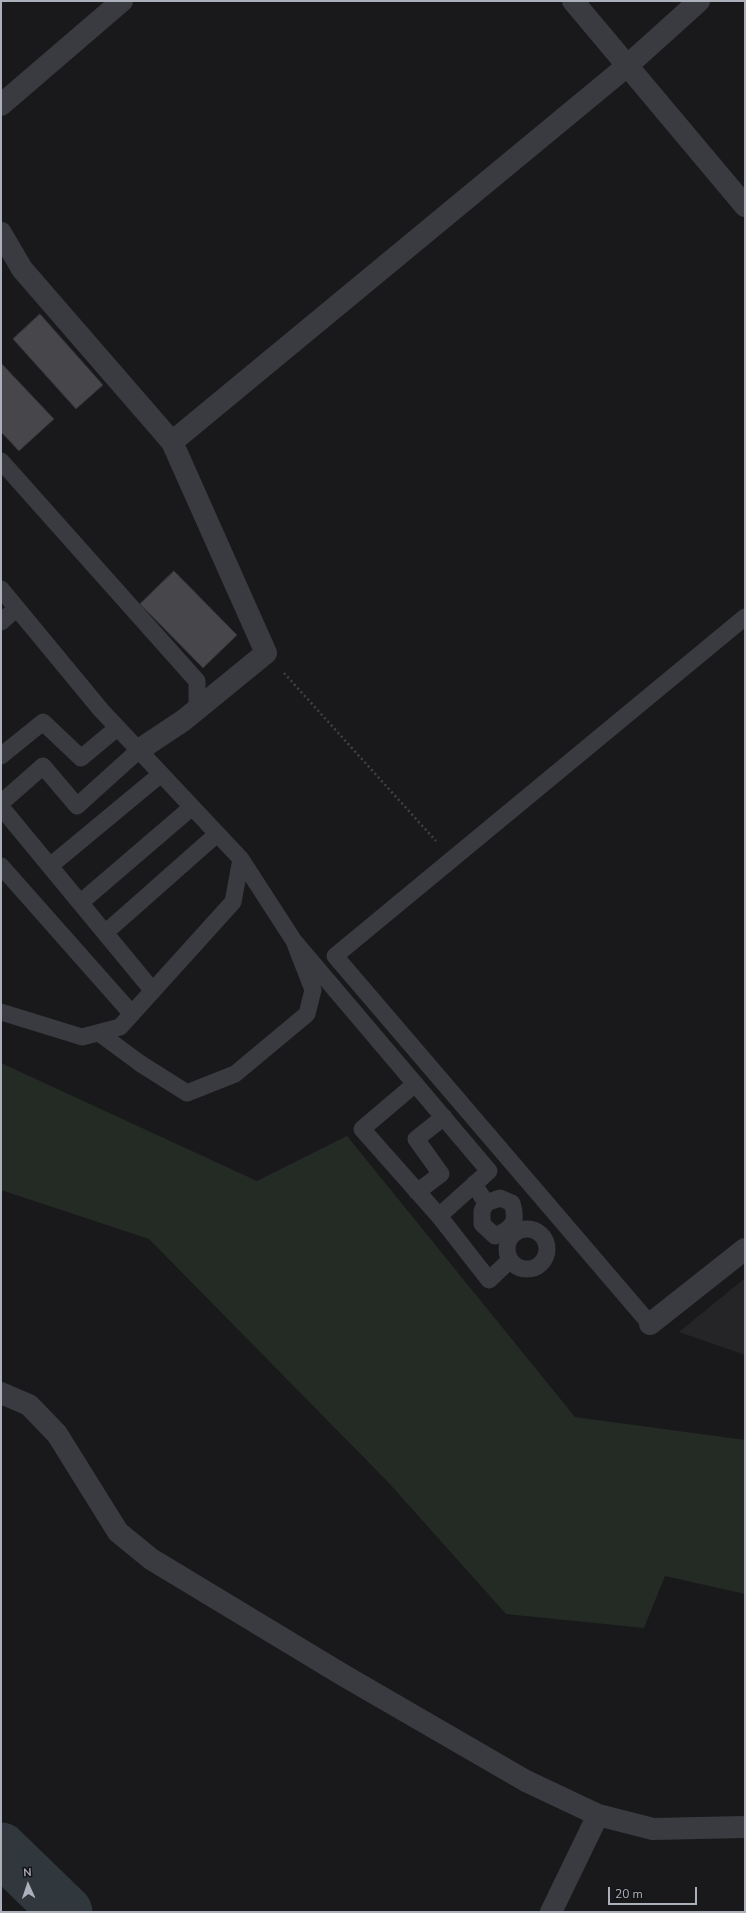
<!DOCTYPE html>
<html>
<head>
<meta charset="utf-8">
<style>
  body { margin:0 }
  #map { position:relative; width:746px; height:1913px; overflow:hidden; background:#19191b; font-family:"Nunito Sans",sans-serif }
  canvas { display:block }
  .frame { position:absolute; inset:0; border:2px solid #acb0ba; pointer-events:none }
  .north { position:absolute; left:8px; top:1865px; width:40px; height:40px; -webkit-text-stroke:3px #141416; paint-order:stroke; rotate:357deg; font-size:11px; font-weight:700; line-height:16px; text-align:center; color:#acb0ba }
  .north::after { content:''; display:block; margin:auto; width:14px; height:18px; background:#acb0ba; clip-path:polygon(50% 0,100% 100%,50% 72%,0 100%) }
  .scale { position:absolute; left:608px; top:1887px; width:89px; height:18px; box-sizing:border-box; border:2px solid #acb0ba; border-top:0; padding-left:5px; font-size:12px; line-height:14px; white-space:nowrap; color:#acb0ba; -webkit-text-stroke:3px #141416; paint-order:stroke }
</style>
</head>
<body>
<div id="map">
<canvas width="746" height="1913"></canvas>
<div class="frame"></div>
<div class="north">N</div>
<div class="scale">20 m</div>
</div>
<script>
const c = document.querySelector('canvas').getContext('2d');
c.lineJoin = 'round';
function fillPath(path, color) {
  c.fillStyle = color;
  c.fill(path, 'evenodd');
}
function strokePath(path, color, width, dash) {
  c.strokeStyle = color;
  c.lineWidth = width;
  c.lineCap = dash ? 'butt' : 'round';
  c.setLineDash(dash || []);
  c.stroke(path);
}
fillPath(new Path2D(`
  M745,1278V1355L679,1332Z`), '#252528');
fillPath(new Path2D(`
  M1,1063L257,1181L347,1136L575,1417L745,1440V1594L665,1576L644,1628L506,1614L388,1482L149,1239L1,1190Z`), '#232b24');
strokePath(new Path2D(`
  M1,1849L66,1912`), '#30383e', 53);
const building = new Path2D(`
  M40,314L103,385L76,409L13,339Z
  M1,363L54,419L19,451L1,432Z
  M174,571L237,635L203,668L140,604Z`);
fillPath(building, '#46464b');
strokePath(building, '#333337', 1);
strokePath(new Path2D(`
  M284,673L436,841`), '#404247', 2.5, [2, 3]);
strokePath(new Path2D(`
  M1,461L197,681V709
  M1,589L101,710L241,859L233,902L120,1027L82,1037L1,1012
  M1,622L17,608
  M1,756L43,722L81,758L117,728
  M1,803L43,766L77,806L139,750
  M1,807L153,991
  M1,866L132,1014
  M50,866L161,774
  M80,903L192,807
  M105,933L217,834
  M294,941L489,1171L439,1216L362,1129L415,1084
  M99,1033L141,1064L187,1093L235,1074L307,1014L313,990L294,941L241,859
  M474,1184L486,1203L500,1198L512,1203C518,1222 513,1228 495,1236L482,1224V1211L486,1203
  M417,1192L441,1174L416,1139L444,1117
  M439,1216L489,1280L510,1260
  M507 1249a20 20 0 1 1 40 0a20 20 0 1 1-40 0Z
  M650,1324L335,956L745,617`), '#3a3b40', 17);
strokePath(new Path2D(`
  M573,1L745,206
  M1,105L122,1
  M1,233L22,269L172,442L266,653L184,720L139,750
  M172,442L627,66L699,1
  M650,1324L745,1249
  M1,1393L29,1405L57,1434L118,1532L151,1559L343,1675L526,1781L598,1815L653,1829L745,1827
  M551,1912L598,1815`), '#3a3b40', 22);
</script>
</body>
</html>
